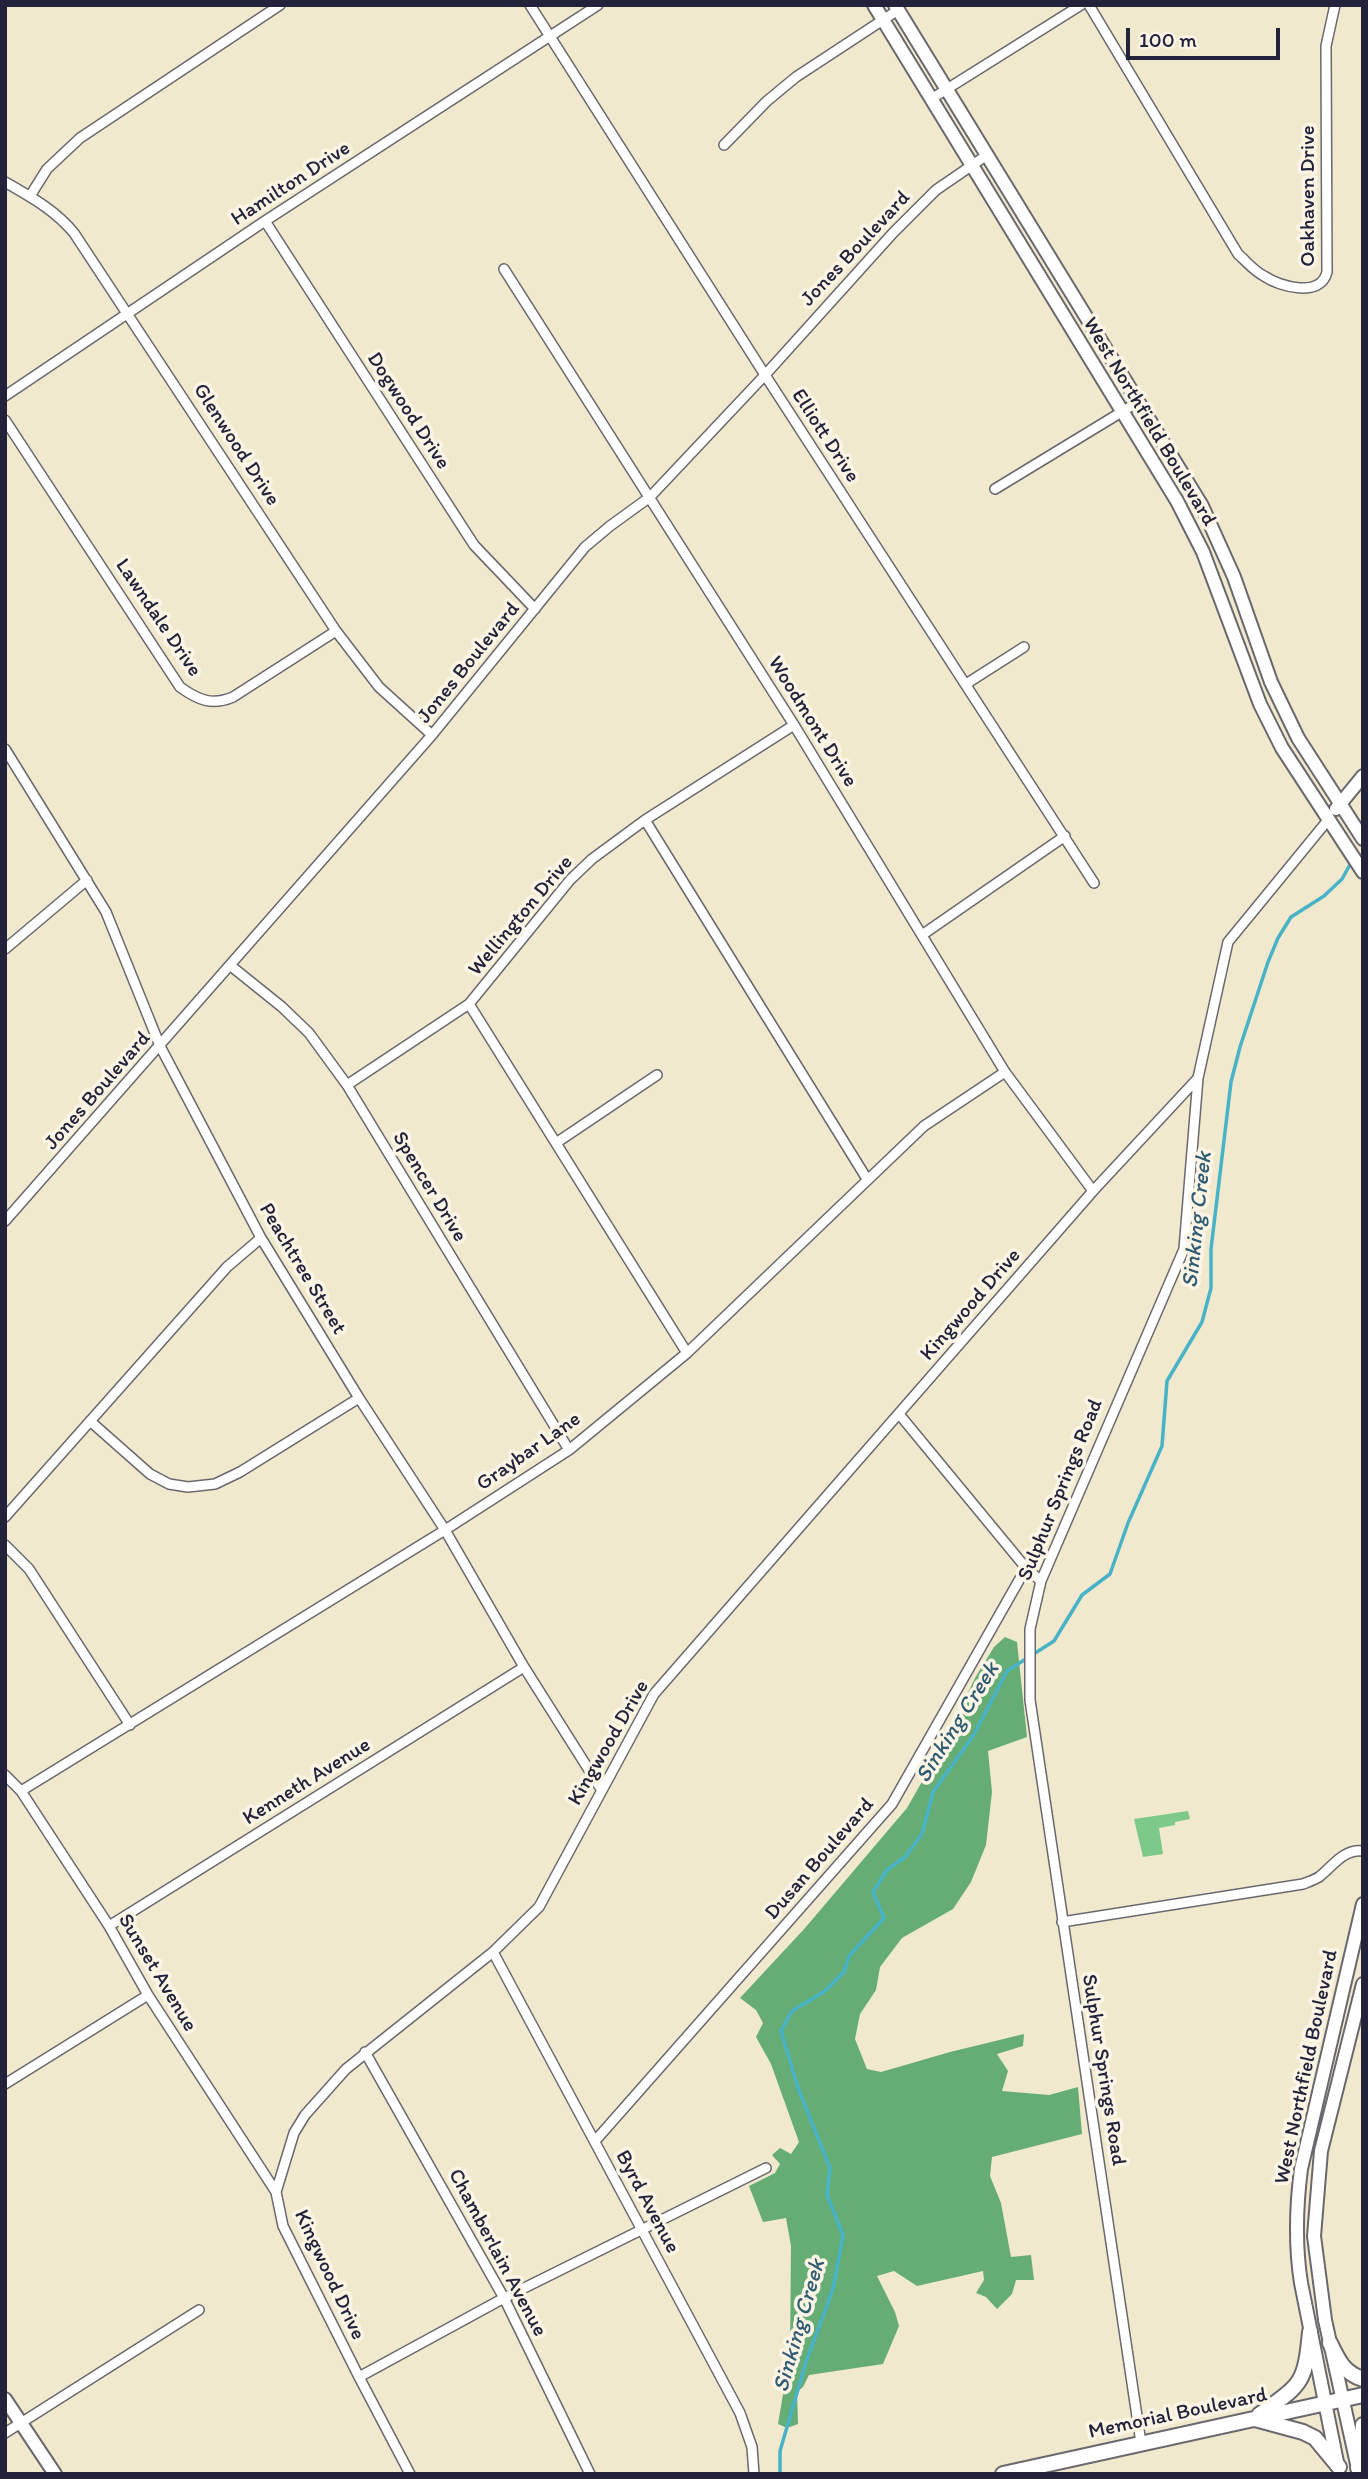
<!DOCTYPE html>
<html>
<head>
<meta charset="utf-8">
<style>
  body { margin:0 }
  #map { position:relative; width:1368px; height:2479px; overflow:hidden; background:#f1e9ce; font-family:Itim,sans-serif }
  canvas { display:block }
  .frame { position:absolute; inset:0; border:7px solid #22223b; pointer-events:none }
  .scale { position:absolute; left:1126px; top:28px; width:154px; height:32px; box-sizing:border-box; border:4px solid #22223b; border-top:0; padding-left:9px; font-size:21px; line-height:24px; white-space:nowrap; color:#22223b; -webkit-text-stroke:5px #fcf5e5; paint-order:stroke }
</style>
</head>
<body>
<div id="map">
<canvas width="1368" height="2479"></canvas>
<div class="frame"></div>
<div class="scale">100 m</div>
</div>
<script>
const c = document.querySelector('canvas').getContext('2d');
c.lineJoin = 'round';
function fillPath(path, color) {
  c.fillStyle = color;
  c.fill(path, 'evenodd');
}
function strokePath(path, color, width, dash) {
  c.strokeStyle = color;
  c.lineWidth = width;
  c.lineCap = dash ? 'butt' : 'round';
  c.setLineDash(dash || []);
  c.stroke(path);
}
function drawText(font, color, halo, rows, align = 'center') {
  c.font = font + ' Itim,sans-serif';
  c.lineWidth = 7;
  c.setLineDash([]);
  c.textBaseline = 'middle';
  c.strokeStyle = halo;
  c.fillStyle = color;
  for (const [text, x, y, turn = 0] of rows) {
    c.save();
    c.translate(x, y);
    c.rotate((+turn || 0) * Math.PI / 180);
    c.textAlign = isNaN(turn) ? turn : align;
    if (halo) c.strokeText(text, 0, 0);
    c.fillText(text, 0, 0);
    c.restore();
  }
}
fillPath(new Path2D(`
  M1188,1811L1190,1819L1175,1822V1825L1159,1828L1163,1854L1143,1857L1134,1819Z`), '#7cc989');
fillPath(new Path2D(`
  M1005,1637L1017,1642L1027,1737L988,1751L992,1792L986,1845L971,1882L953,1909L902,1938L880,1967L876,1990L860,2014L855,2039L867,2069L881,2072L950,2052L1024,2034L1023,2046L997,2054L1008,2071L1002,2091L1049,2095L1078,2087L1082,2134L992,2157L990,2176L1001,2203L1011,2257L1031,2255L1034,2280H1016L1012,2294L997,2309L986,2297L976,2293L984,2280L983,2271L917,2286L894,2271L877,2276L895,2312L899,2326L883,2364L809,2375L803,2387L797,2392L798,2424L787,2428L778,2424L790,2353L791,2246L786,2218L763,2222L749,2186L775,2173L780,2164L772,2155L780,2148L791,2154L799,2142L771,2064L756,2037L763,2023L756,2010L740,1998L805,1928L907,1808L945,1741L975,1678L994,1647Z`), '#65ad75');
strokePath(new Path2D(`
  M780,2474V2451L806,2362L833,2289L843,2235L827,2195L830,2168L798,2088L781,2031L792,2011L825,1991L844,1972L849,1956L884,1918L873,1892L887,1870L905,1857L922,1834L933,1792L973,1736L1007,1671L1054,1641L1082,1595L1110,1574L1128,1523L1162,1446L1167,1381L1202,1322L1211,1288V1249L1231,1082L1240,1047L1268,962L1278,938L1291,917L1324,896L1342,879L1352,861`), '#48b2c7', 3.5);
const street = new Path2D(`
  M530,5L765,375L1094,883
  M1089,5L1238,254C1246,261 1254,271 1264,276C1280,287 1321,298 1327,272L1326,46L1335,5
  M931,99L1081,5
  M724,145L767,101L796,77L898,10
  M5,182C31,197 55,210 74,233L336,631L379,687L432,735
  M30,196L47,169L80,138L280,5
  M265,221L474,545L535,609
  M504,269L794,725L1005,1072L1093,1191
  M5,396L265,221L598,5
  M5,420L180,687C198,700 212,706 233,697L336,631
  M995,489L1138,402
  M966,684L1024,647
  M5,749L106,912L160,1046L261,1238L359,1398L445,1530L524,1667L601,1789
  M645,820L867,1179
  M922,935L1065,836
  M5,949L87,880
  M231,966L282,1007L309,1033L347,1085L569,1450
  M469,1004L687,1353
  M347,1085L469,1004L570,880L592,859L645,820L794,725
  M556,1143L657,1075
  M5,1221L432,735L585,547L610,526L650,497L765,375L893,233L936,190L987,155
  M899,1414L1026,1568L1041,1581
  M90,1421L150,1474L169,1484L188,1487L215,1484L240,1472L359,1398
  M5,1517L227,1267L261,1238
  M5,1545L29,1569L130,1725
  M5,1775L21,1791L109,1926L148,1995L276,2192
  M21,1791L445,1530L569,1450L687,1353L924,1126L1005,1072
  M1062,1922L1303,1884C1308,1882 1314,1880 1319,1877C1333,1866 1343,1849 1363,1851
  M109,1926L524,1667
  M493,1952L740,2413L752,2447L754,2474
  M365,2052L504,2298L590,2474
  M5,2084L148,1995
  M595,2141L892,1804L1026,1568
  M359,2377L504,2298L766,2168
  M5,2433L199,2310
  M1141,2443L1030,1700V1629L1041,1581L1184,1249L1198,1078L1228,942L1328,820
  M410,2474L359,2377L283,2226L276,2192L294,2133L305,2115L346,2069L493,1952L539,1907L654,1694L1093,1191L1198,1078`);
const secondary = new Path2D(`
  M874,5L1177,501L1203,552L1260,704L1282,748L1363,872
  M895,5L1202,506L1234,577L1271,682L1298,738L1363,839
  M1336,809L1363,776
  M5,2399L55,2474
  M1357,2464L1325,2320L1314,2236L1321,2151L1363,1984
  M1338,2467L1301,2283C1295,2245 1296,2208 1301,2169L1363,1904`);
const primary = new Path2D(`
  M1330,2343C1338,2360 1344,2373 1363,2379
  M1259,2415C1301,2384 1305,2385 1310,2332
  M1255,2419L1303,2432L1315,2438L1339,2467
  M1358,2468L1363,2425
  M1003,2474L1363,2395`);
strokePath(street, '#6a686e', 12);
strokePath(secondary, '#6a686e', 16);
strokePath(primary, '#6a686e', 18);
strokePath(street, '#fff', 9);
strokePath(secondary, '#fff', 12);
strokePath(primary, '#fff', 14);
drawText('21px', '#22223b', '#fcf5e5', [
  ["Hamilton Drive",291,184,-33],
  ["Oakhaven Drive",1309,196,-90],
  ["Jones Boulevard",856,249,-47],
  ["Dogwood Drive",408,411,57],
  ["West Northfield Boulevard",1149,422,59],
  ["Elliott Drive",825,436,57],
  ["Glenwood Drive",236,445,57],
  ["Lawndale Drive",158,618,56],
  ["Jones Boulevard",469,663,-51],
  ["Woodmont Drive",812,722,58],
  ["Wellington Drive",521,916,-50],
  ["Jones Boulevard",98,1091,-49],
  ["Spencer Drive",429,1187,59],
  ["Peachtree Street",302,1269,59],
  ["Kingwood Drive",971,1305,-49],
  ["Graybar Lane",529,1452,-35],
  ["Sulphur Springs Road",1061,1490,-68],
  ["Kingwood Drive",609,1743,-60],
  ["Kenneth Avenue",307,1782,-32],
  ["Dusan Boulevard",820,1859,-49],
  ["Sunset Avenue",157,1973,59],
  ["West Northfield Boulevard",1307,2067,-78],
  ["Sulphur Springs Road",1103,2070,81],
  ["Byrd Avenue",647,2202,62],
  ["Chamberlain Avenue",497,2253,62],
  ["Kingwood Drive",329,2275,65],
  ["Memorial Boulevard",1178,2414,-12]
]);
drawText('italic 23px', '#315c73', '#fcf5e5', [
  ["Sinking Creek",1198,1220,-84],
  ["Sinking Creek",958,1723,-58],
  ["Sinking Creek",800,2326,-74]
]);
</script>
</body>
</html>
